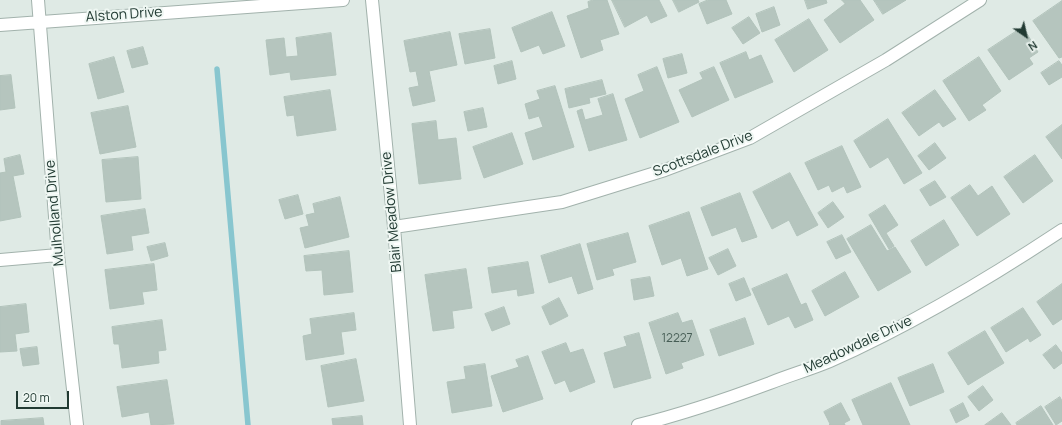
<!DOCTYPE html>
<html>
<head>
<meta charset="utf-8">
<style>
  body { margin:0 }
  #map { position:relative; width:1062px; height:425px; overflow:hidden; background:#dfeae5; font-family:Manrope,sans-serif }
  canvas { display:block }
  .north { position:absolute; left:1006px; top:16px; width:40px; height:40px; -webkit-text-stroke:3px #eff7f3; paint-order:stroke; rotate:146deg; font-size:11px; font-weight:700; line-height:16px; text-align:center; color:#213a32 }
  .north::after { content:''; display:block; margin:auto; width:14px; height:18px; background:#213a32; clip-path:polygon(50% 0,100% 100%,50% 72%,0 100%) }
  .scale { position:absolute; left:16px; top:391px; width:53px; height:18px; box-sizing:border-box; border:2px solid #213a32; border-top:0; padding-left:5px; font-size:12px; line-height:14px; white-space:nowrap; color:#213a32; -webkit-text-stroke:3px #eff7f3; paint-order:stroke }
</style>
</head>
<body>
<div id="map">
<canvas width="1062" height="425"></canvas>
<div class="north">N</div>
<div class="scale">20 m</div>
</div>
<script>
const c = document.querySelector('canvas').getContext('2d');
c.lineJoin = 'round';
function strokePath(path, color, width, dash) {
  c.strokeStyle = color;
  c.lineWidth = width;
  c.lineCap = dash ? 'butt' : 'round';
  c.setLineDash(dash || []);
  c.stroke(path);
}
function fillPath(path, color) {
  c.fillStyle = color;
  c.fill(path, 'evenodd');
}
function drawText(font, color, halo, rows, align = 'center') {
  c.font = font + ' Manrope,sans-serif';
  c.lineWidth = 4;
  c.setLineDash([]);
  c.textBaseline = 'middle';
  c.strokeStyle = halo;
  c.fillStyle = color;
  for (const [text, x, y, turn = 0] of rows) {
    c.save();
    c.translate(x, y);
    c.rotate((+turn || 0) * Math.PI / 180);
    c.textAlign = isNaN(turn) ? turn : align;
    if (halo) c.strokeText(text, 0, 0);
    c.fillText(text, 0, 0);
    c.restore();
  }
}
strokePath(new Path2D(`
  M217,69L248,425`), '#88c6cf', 5.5);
const building = new Path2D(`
  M593,0H607L619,34L600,40L603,50L581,58L567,16L589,8L588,2Z
  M612,0H659L667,16L651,23L647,15L625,27Z
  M673,0H698L699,2L679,12Z
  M708,0H726L732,14L707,24L699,4Z
  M805,0H826L827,3L808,9Z
  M842,0H860L874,20L840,43L824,20L845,4Z
  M874,0H906L883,14Z
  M1062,1V57L1059,58L1033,21Z
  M774,7L780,25L762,32L756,14Z
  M552,12L565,46L543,54L539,45L521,52L512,28Z
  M749,17L760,33L743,44L732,28Z
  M809,19L828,50L794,72L775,40Z
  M1023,27L1038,52L1029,58L1033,64L1009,80L988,50Z
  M490,29L495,58L465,64L459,34Z
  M450,32L457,65L429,71L435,101L413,106L409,88L419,86L416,71L410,72L404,41Z
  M331,33L336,75L291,80L290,72L270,75L266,40L284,38L286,57L298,56L296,38Z
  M143,47L148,64L132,68L127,51Z
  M746,52L749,60L761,55L773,82L735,98L720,63Z
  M682,54L687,73L668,78L663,59Z
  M114,57L124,92L98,99L89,64Z
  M979,57L1001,91L982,105L986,110L969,121L943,81Z
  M512,61L516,79L498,84L494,66Z
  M1059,61L1062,65V77L1049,85L1041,73Z
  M657,67L679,122L640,138L625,99L644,91L638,75Z
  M714,67L729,100L692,117L679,90L703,79L700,73Z
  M11,75L15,108L0,110V76Z
  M602,80L606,94L589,98L590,103L569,108L565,89Z
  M555,86L574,147L533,160L525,133L543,127L539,116L529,119L525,104L540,99L537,91Z
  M330,90L336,130L297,136L294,115L287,116L284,97Z
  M935,90L956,119L943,127L939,122L919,136L902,113Z
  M613,94L627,140L589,151L577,111L582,109L585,120L603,115L598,99Z
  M128,106L136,147L100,154L91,113Z
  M483,108L487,127L468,131L464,112Z
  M888,119L922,173L904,184L888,157L870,168L854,141Z
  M436,121L438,140L456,138L461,179L419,184L412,124Z
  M1062,125V159L1046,137Z
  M512,133L523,164L484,178L473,147Z
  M935,143L946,158L929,170L918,156Z
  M842,146L861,187L847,193L844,186L832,192L829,185L818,190L805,163Z
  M20,155L24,174L13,176L21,217L0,221V173L6,172L4,159Z
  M1035,155L1053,181L1023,203L1004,177Z
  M138,157L141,199L106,202L102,160Z
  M790,173L818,225L797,236L789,220L772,229L753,192Z
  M935,181L946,197L930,206L920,190Z
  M970,185L978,196L992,186L1010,214L977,236L951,198Z
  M740,193L757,237L742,242L736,227L712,236L701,208Z
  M298,195L303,214L285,219L279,200Z
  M340,197L349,237L305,248L300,228L309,226L306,215L315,213L313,204Z
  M833,202L844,217L828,228L818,213Z
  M885,205L898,225L886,233L894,246L889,249L869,215Z
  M145,209L149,233L131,236L133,250L107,254L101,216Z
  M689,212L708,269L687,276L681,258L662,265L649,226Z
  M944,220L959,245L926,266L911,241Z
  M871,225L887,251L895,247L911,272L878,291L847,239Z
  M628,233L636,262L612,269L614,275L597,280L587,244Z
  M842,235L851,252L836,259L827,242Z
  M165,243L168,256L151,261L147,247Z
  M580,244L593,289L578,294L572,276L549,283L541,256Z
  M728,249L736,266L718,275L709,258Z
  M349,251L353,292L324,295L322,270L306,271L304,256Z
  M528,262L534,293L518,296L517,289L492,293L488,268Z
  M154,264L157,290L142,292L144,304L110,309L105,270Z
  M466,269L472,308L452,311L454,328L433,331L425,275Z
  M845,272L859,297L825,316L812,291Z
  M787,274L801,305L806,303L813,320L795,328L789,316L768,325L752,289Z
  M650,277L654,296L634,300L631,280Z
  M744,278L751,295L736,301L729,284Z
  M1062,284V319L1053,325L1037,302Z
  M559,298L568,316L550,325L542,307Z
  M26,304L29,332L15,334L17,351L0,352V307Z
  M504,307L510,324L492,331L485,314Z
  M1023,308L1041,335L1030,342L1028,338L1006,352L991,328Z
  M354,313L356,330L341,332L344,354L306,360L303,336L312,334L310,319Z
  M678,313L682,323L692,320L704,355L681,363L683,368L666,374L649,323Z
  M745,318L754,344L719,356L710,330Z
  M162,320L166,350L158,351L159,363L122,368L119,344H114L112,327Z
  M985,331L1004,363L968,385L948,353Z
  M639,333L651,378L614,388L604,353L627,346L624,337Z
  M566,343L570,353L583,349L595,382L570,392L565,380L555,384L542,352Z
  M1056,345L1062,353V363L1054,369L1043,355Z
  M37,347L39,364L23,366L20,349Z
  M528,356L543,399L503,412L491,376L519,367L516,360Z
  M356,359L364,401L328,407L321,366Z
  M485,364L492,406L452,413L447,382L466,379L464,367Z
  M933,364L944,392L910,406L898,378Z
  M167,380L174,424L151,425L149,412L122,417L117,387Z
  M891,383L910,425H863L852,400Z
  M983,386L993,400L979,411L968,397Z
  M1060,397L1062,401V421L1056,425L1045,407Z
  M841,403L850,420L844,423L845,425H829L830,424L824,412Z
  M963,403L969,416L956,423L950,410Z
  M1041,406L1053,425H1017L1016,423Z
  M1002,413L1011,425H985Z
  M362,416L363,425H333L332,419Z
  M43,418L44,425H1V421Z`);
fillPath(building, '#b5c5be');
strokePath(building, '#b2c3bb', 1);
const minor = new Path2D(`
  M38,0L58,255L77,425
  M372,0L394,227L410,425
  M0,25L343,0
  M394,227L562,202L665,170L750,138L886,60L980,0
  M0,260L58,255
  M638,425C683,414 727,399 770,383C790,375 811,369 830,361C911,325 988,279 1062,230`);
strokePath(minor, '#a2b2ac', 14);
strokePath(minor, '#fff', 12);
drawText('12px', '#465d55', null, [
  ["12227",677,339]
]);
drawText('14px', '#213a32', '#eff7f3', [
  ["Alston Drive",124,15,-4],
  ["Scottsdale Drive",703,154,-21],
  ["Blair Meadow Drive",392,212,-95],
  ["Mulholland Drive",55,213,-95],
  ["Meadowdale Drive",858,345,-25]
]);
</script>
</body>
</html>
